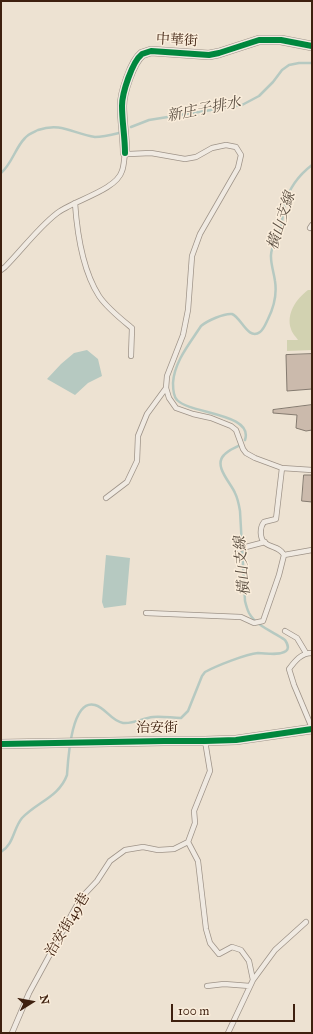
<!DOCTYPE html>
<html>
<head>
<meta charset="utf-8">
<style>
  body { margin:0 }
  #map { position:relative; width:313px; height:1034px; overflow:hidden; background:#ede2d2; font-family:"IM FELL Great Primer",serif }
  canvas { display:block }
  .frame { position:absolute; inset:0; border:2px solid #3e200f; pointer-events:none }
  .north { position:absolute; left:12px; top:982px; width:40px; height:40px; -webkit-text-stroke:3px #faeddb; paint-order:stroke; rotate:79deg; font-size:11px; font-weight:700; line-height:16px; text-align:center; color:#3e200f }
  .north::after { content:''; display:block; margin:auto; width:14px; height:18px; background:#3e200f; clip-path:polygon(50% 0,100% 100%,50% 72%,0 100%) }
  .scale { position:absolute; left:171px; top:1004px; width:124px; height:18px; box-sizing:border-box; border:2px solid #3e200f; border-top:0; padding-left:5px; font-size:12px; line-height:14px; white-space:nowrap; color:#3e200f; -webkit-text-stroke:3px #faeddb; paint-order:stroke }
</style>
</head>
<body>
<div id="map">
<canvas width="313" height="1034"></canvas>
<div class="frame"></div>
<div class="north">N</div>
<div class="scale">100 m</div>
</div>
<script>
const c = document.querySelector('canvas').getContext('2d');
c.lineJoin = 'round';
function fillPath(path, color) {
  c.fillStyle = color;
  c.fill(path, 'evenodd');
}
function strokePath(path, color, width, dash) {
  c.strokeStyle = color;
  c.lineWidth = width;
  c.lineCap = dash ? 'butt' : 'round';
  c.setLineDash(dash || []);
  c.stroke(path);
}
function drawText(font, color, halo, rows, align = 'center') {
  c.font = font + ' "IM FELL Great Primer","Noto Serif TC",serif';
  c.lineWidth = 3;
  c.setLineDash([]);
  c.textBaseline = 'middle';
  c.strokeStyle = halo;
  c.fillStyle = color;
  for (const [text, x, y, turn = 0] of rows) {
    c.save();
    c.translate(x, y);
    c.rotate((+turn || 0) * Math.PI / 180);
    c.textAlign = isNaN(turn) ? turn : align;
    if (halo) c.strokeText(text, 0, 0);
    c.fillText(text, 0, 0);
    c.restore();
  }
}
fillPath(new Path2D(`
  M308,290H312V350L287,351V340H298C296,337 292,333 291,329C286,314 296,299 308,290Z`), '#d2d2b1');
fillPath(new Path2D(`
  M87,350L98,359L102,376L88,383L75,395L47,379L61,364L74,353Z
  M106,555L130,558L126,605L104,608L102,602Z`), '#b6c9c1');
strokePath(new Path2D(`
  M131,127L149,120L242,105L259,96L273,82L282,70L289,65L299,63H312
  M1,173C12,164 15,148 25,138C28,134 34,132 38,130C62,122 73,134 95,137C103,137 111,135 119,133
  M245,440C254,413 190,414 177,400C173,396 173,389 173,383C174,362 190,343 201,326C207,321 224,313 232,314C241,317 248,341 260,332C264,329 266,323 268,319C274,307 277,294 275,281C274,273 271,265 271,257C270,248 277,239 280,231C283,222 282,213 285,204C289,188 299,175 312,165
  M1,852C14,844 13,829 22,818C37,802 59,797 67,775C68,761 71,698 95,705C106,708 111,721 123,723C134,724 143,718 153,717C162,716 172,718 181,718L188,711L202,676L205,672C216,666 246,654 258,653C266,653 279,656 286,651C290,648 287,643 285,640C274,632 256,626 249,613C247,609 246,605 245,601L240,511C239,505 238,499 235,493C231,483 213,466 224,455C228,450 235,448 240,445`), '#b6c9c1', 2.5);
const building = new Path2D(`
  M312,354V389L287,391L286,355Z
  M312,405V430L306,431L296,428L297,415L273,413V410Z
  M304,475H312V502L302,501Z`);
fillPath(building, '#cbbaac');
strokePath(building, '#847a6f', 1);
const lane = new Path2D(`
  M75,203C77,232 83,271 99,296C107,308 121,319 132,328L131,356
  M310,228L312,225
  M1,270L5,267C22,250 37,229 56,214C71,201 116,191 122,171C124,166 124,159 125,153L129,154L151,153L185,159L196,157L212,148L226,145L236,147L241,155L238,168L200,234L192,256L188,310L183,335L167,376L166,388L169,398L176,408L193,414L211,418L231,426L236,430L243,449L246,453L255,458L282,468L312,470
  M282,468L276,519L264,522C260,527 259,538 265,543C272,548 280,547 284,555L312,550
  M106,498L127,482L137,461L138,436L147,414L166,388
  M238,549L265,542
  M146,613L241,617L254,623L263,621L279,575L284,555
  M285,631L297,638L306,653
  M312,653C301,653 295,661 289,669L294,685L312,728
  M188,842L198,861L206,929L210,943L219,954L232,947L241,950L249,961L253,980
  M207,986L224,984L250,986
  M12,1033L29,993L73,912L81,898L97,881L110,861L125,850L143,847L158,850L174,849L188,842L195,823L194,811L210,771L205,741
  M228,1033L253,980L275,950L306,922`);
const street = new Path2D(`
  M125,153C125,137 122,122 122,106C122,93 132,62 142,54C145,53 148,52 151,51L209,55L219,53L259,40H281L312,46
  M1,744L164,741H205L236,740L312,729`);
strokePath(lane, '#9e9388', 6);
strokePath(street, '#9e9388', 10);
strokePath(lane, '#f0eae2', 4.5);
strokePath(street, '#f0eae2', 9);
strokePath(new Path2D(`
  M125,153C125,137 122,122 122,106C122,93 132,62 142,54C145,53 148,52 151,51L209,55L219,53L259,40H281L312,46
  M1,744L164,741H205L236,740L312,729`), '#00873e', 6);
drawText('14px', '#3e200f', '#faeddb', [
  ["中華街",177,41,3],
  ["治安街",157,729],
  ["治安街49巷",68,925,-59]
]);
drawText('italic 15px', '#5b4f42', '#faeddb', [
  ["新庄子排水",204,110,-11],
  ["橫山支線",282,221,-72],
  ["橫山支線",243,566,-95]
]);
</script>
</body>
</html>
